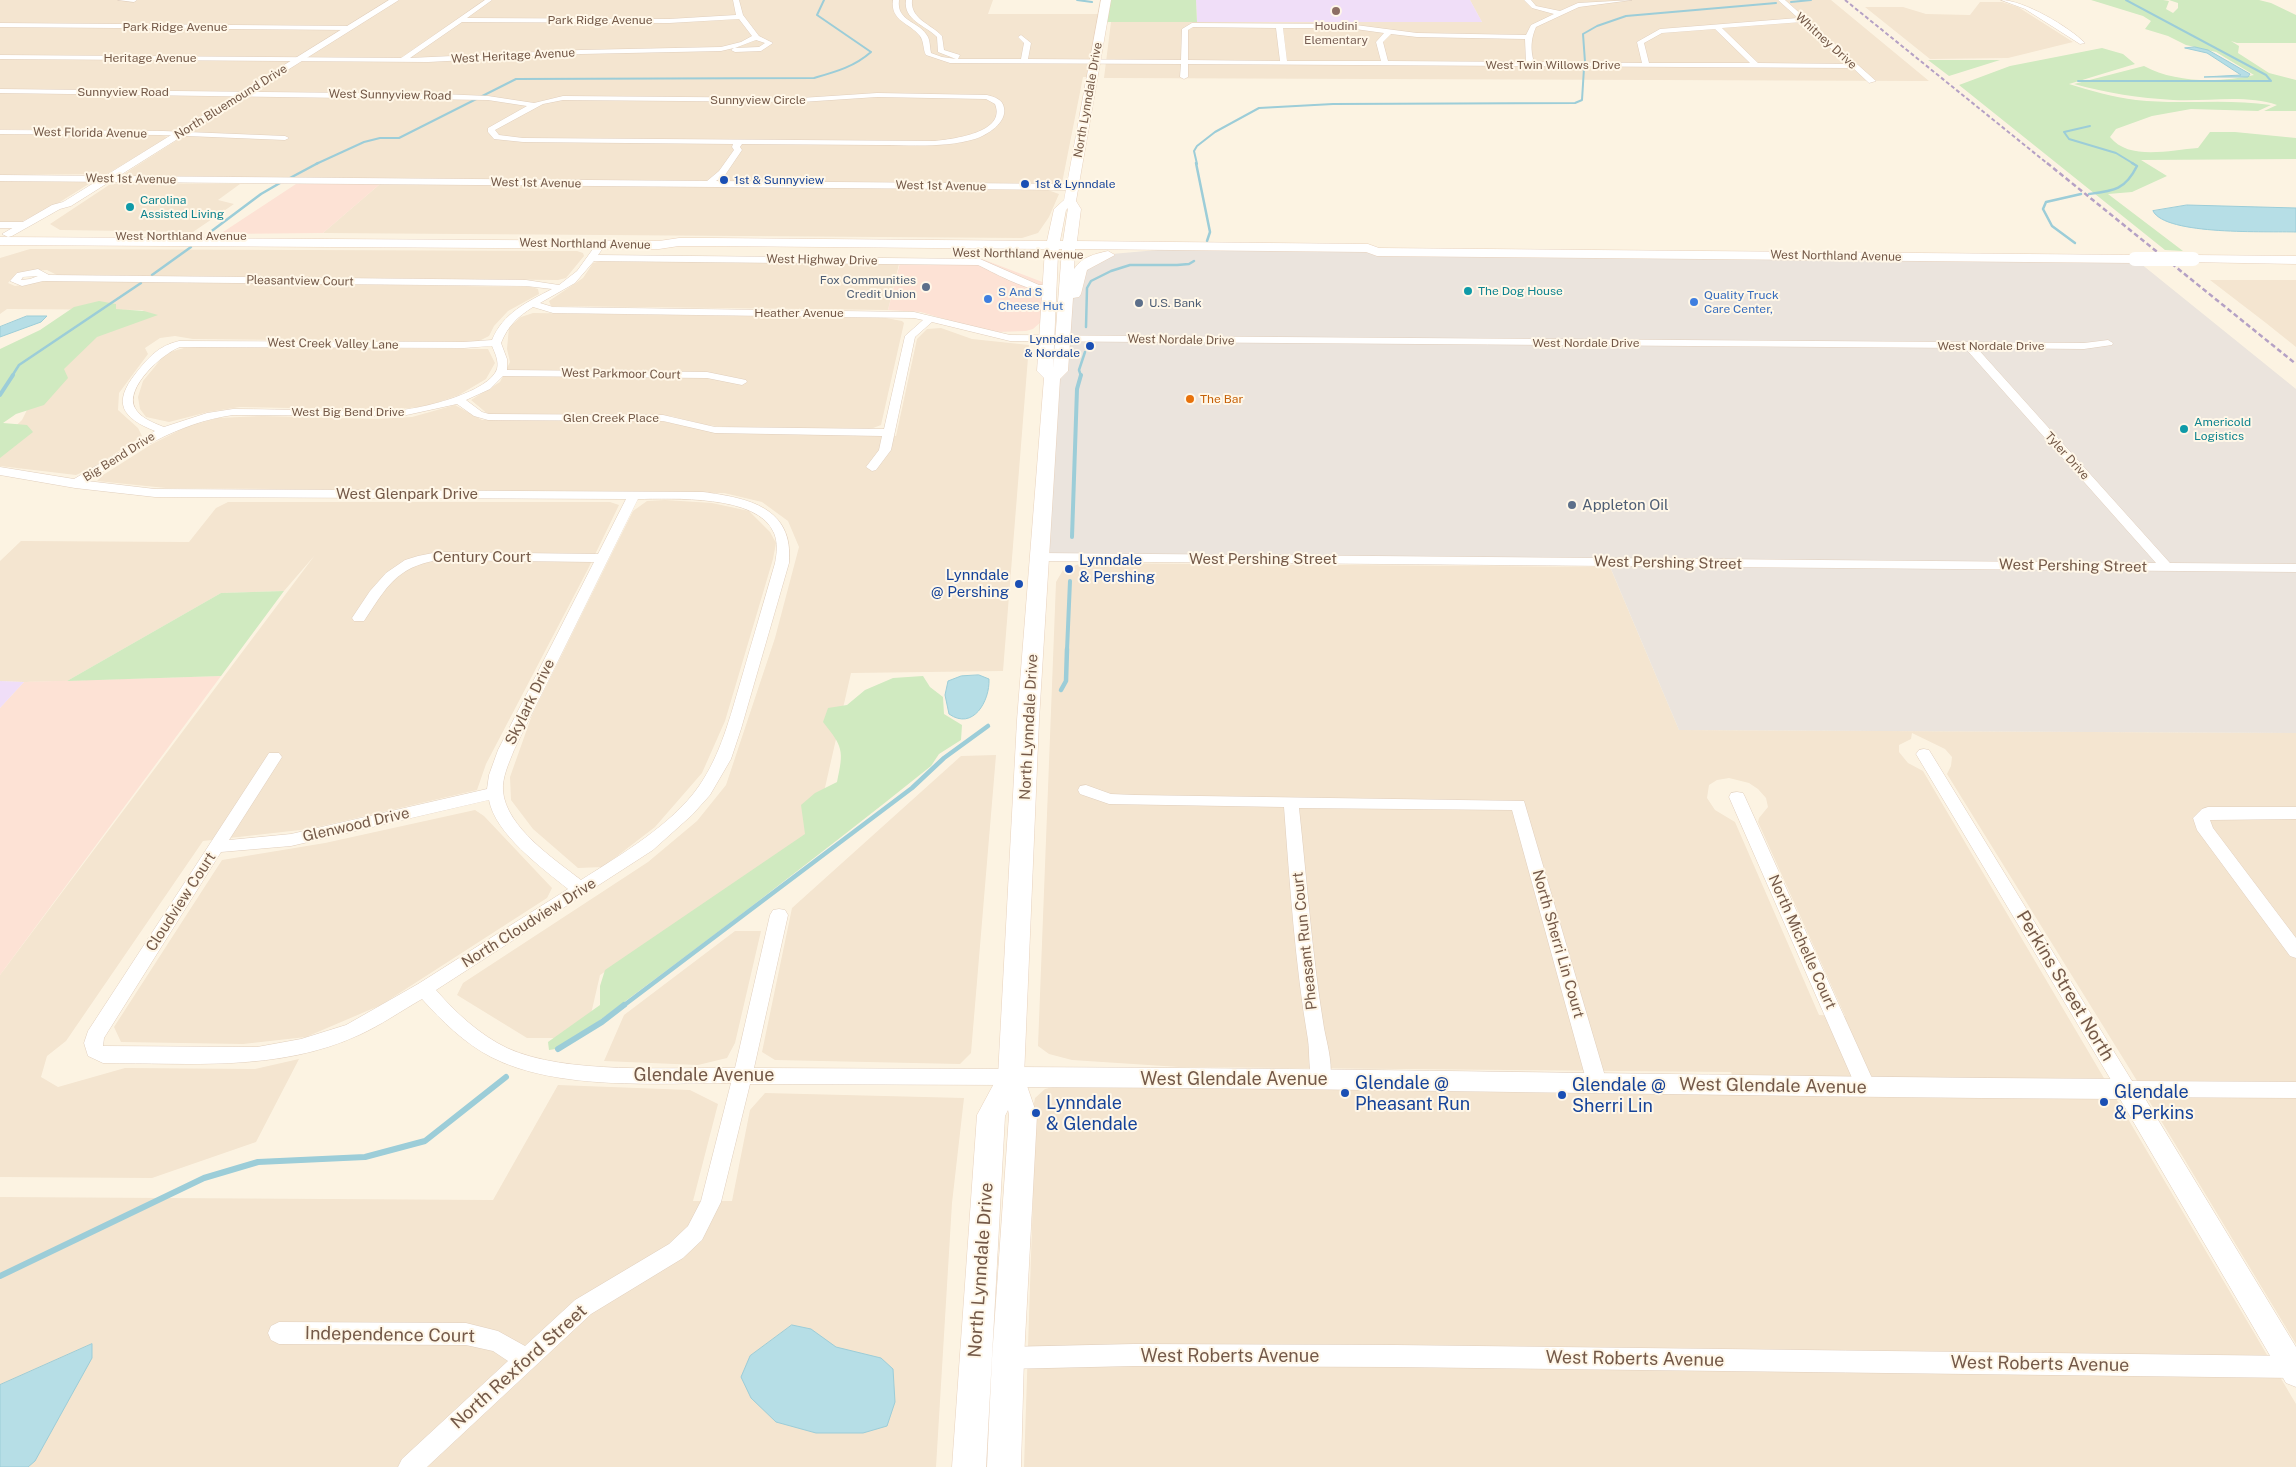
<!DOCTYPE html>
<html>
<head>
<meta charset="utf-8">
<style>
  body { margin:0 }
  canvas { display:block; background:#fcf3e2 }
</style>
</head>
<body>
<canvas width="2296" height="1467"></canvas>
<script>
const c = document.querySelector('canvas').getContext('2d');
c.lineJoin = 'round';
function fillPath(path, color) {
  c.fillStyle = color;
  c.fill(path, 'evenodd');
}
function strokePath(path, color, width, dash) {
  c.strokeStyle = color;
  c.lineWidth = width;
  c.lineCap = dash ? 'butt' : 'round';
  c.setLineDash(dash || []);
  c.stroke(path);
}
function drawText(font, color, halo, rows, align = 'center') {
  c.font = font + ' "Public Sans",sans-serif';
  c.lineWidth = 4;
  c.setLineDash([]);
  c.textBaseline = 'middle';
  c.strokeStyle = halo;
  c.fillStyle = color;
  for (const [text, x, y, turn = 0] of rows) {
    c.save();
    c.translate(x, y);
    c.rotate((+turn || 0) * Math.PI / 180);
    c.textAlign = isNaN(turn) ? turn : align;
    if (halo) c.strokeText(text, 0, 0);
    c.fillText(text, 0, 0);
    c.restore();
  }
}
fillPath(new Path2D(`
  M0,0H993L988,14H1104L1092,77H1083L1062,183L1059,184L128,176L124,174L279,75H267L181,128L171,131L0,129Z
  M1470,0H1831L1929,81L1104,78L1111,22H1482Z
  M1980,2H2002L2018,7L2073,42L2008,58L1930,59L1865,7H1903L1926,14L1970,15Z
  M0,134L160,135L168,137L107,174L0,175Z
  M0,181L92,182L55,205L21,222H0Z
  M119,183L240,184L218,200L234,204L193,232L60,230L50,224L109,185Z
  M380,184L1045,189L1059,194L1049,217L1038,233L1022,238L323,233Z
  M30,249L577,251L583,253L584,256L566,278L558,280L57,275L47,270L27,271L15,275L8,283L15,286L46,281H114L531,287L538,289L539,294L508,311L494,326L489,336L477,342L193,339L175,336L160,338L145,348L148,354L119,393L118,410L138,428L142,436L94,467L76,475L0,466V441L22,420L44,376L103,329L144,310L7,309L0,314V258Z
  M601,261L899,264L888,310L551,306L549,301L583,278L593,263Z
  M2210,280H2296V347L2266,323Z
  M533,313L886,318L902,321L904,323L881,425L868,430L750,429L706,425L671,416L489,415L471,400L500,382L510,362L507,349L509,327L521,317Z
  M941,328L972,339L1029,345L1003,671L851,673L814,836L600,975L591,1014L556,1038H527L457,995L463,983L648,862L697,821L726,785L775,638L799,547L788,521L762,502L724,493L166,488L97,481L103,475L152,444L186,427L218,418L262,416L376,419L412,417L455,405L482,420L661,421L716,432L896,436L917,339L927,329Z
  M199,347L476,349H488L495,363L486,379L459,395L427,406L391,410L240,407L208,412L169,422L146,417L140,409L138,397L143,381L162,358L170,352L184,348Z
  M665,500L712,503L749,511L770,532L776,543L773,559L725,721L702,773L655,827L603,867L578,868L533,829L511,800L510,777L532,715L633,511L647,501Z
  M228,502H610L619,505L588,569L486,764L477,790L309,829L203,841L66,1041L47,1056L41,1077L58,1087L125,1068L255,1069L299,1059L256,1142L152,1178L0,1177V975L315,555L284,591L221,593L67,681L24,682L0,681V561L21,541L189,542L216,508Z
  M1082,563L1610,567L1679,730L2296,733V1344L2131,1071L1947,774L1951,766L1952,757L1945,749L1912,733L1911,739L1899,745V752L1908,763L1923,771L2296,1404V1467H1024L1033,1196V1108L1035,1098L1045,1089L1057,1086L1739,1093L1731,1072L1179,1067L1072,1060L1049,1054L1038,1046L1056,582L1063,570ZM1729,778L1749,783L1758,789L1766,798L1768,807L1759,818L1758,822L1845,1016L1819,1015L1735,822L1715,810L1707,798L1709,785L1717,780Z
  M996,755L971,1053L960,1064L775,1060L762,1052L792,908L961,756Z
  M475,810L484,816L552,888L547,898L381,1005L306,1037L243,1044L121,1042L114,1027L222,860L325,843Z
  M735,931H761L735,1043L727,1058L698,1065L604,1061L624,1015Z
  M558,1085L690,1090L718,1104L693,1201H732L750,1110L765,1093L964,1098L952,1203L936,1467H0V1197L493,1200Z`), '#f4e5d0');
fillPath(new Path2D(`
  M296,184H380L323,233L220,234Z
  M901,259H982L1045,283L1042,321L1033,329L1026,331L997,332L971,327L921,312L888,310Z
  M221,676L0,975V708L24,682Z`), '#fde2d5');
fillPath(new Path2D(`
  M1191,247L2135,259L2296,389V733L1679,730L1608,562L1040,557L1064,339L1078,275L1112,254Z`), '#ebe4dd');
fillPath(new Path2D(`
  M1196,0H1470L1482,22H1197Z
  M0,681L24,682L0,708Z`), '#f0def8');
fillPath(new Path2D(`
  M1106,0H1196L1197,22H1102Z
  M2091,0H2163L2169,1L2166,9L2173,13L2178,8V3L2169,0H2259L2271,3L2296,15V43H2237L2231,41L2239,46L2238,53L2269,73L2296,80V111H2264L2277,105C2245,94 2206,102 2173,100C2139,98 2107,93 2074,84L2144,66C2175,83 2220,83 2254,75L2216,52L2186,45L2168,36L2145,29L2151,21L2143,16Z
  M2102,48L2123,54L2135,64L2069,84C2091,91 2113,97 2136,100C2181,105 2226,98 2271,105L2258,111L2191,109L2152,116L2116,129L2110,137C2129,161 2170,150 2198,148L2210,132H2235L2296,138V159L2141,160L2167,176L2132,192L2108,194L2183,251L2165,250L1959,85L2010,66Z
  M1928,60H2000L1949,76Z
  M99,301L116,304V309L144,311L158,315L97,337L64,369L68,378L44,405L16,414L3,423L27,425L33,432L0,458V349L40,330L74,307Z
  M284,591L221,676L67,681L221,593Z
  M923,676L930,687L943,697L944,714L962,725L961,740L939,754L931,766C810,863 687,956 562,1048L549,1050L548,1042L600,1005V986L605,970L805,834L801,805L815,793L837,782C844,750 843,747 823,722L828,708L847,705L865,690L893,678Z`), '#d0eac0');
const water = new Path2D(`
  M2195,47L2208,50L2250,74L2248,77H2204L2241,75L2207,53L2185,48Z
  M2187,205L2296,208V232C2269,231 2165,236 2153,211Z
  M27,316H47L41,322L0,337V327Z
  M979,675L989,679C990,701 973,731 949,714L945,695L948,681L961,676Z
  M792,1325L811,1329L836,1347L881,1358L893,1369L895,1402L887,1426L863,1433H816L776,1422L751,1398L741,1377L750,1356Z
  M92,1344V1358L35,1461L28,1467H0V1385Z`);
fillPath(water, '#b6dee6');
strokePath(water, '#9ccdd8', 1);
strokePath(new Path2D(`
  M1077,0L1092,2
  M1791,2L1811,0
  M1585,62L1583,34L1597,26L1626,16L1776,3
  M2078,81H2271L2266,75L2126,0
  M2090,126L2064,132L2069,139L2116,153L2134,164
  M316,164L364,142L380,138H399L516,79L814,78C835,72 854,67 871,52L817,15L824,0
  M1197,164L1194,151L1197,146L1215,132L1259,108L1333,104L1575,103L1582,100L1584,68`), '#9ccdd8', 2);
strokePath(new Path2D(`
  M1196,163L1210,232L1207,241
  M290,178L318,163
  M2089,194C2114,191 2125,190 2137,166L2132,163
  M209,233L261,194L280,183
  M2075,243L2052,226L2043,209L2046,202L2081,194
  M152,275L191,247
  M1086,327L1087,288L1091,281L1111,271L1130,265H1177L1189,264L1194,261
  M12,376L19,365L141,283
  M1081,376L1079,370L1085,352`), '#9ccdd8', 2.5);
strokePath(new Path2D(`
  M0,395L13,375
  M1072,537L1077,389L1081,375
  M1067,650L1070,581`), '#9ccdd8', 4);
strokePath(new Path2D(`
  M1061,690L1066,681L1067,649
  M623,1006L912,788L944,758L988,726`), '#9ccdd8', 4.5);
strokePath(new Path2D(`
  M558,1049L602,1022L624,1005
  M0,1276L204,1178L258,1162L365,1157L425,1141L506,1077`), '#9ccdd8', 6);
const minor = new Path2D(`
  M118,0H137L134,2Z
  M485,0H492L467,18L669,19L736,15L733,0H739L743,15L759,36L773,43L761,51L735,52L731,50L734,48L721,51L581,54L428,62L0,59V55L401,58ZM739,19L752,36L741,42L721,47L581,50L410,58L462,22L669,23ZM756,40L765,43L759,47L735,48Z
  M893,0H899C896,22 920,21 928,37C930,41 930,48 931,53L942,57L956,59L938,52L937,37C925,25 903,20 906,0H912C910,19 931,24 942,36L944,50L960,55L958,59H1021L1024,43L1018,37L1021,35L1031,43L1028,59L1181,60L1182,29L1192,23L1348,24L1417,33L1526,35L1531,25L1554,14L1532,8L1524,0H1531L1536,6L1560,11L1578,3L1632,0L1579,7L1536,27C1531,38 1530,50 1534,62L1642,63L1637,42L1660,29L1798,18L1778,0H1785L1876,81L1869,83L1853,68L1188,64V77L1184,79L1180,77L1181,64L950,63L926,55C923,50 924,41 920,36C910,23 890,21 893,0ZM1802,22L1848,64L1758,63L1722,28ZM1193,27L1276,28L1280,61L1188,60V30ZM1283,28H1348L1384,33L1376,42L1381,61H1287ZM1715,29L1750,63H1649L1644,43L1662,33ZM1391,34L1417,37L1525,39L1526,62L1388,61L1383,42Z
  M2001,0C2024,0 2069,27 2085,43L2080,44L2025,9Z
  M0,23L350,26L353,28L350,30L0,27Z
  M0,89L440,94L488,96L534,103L563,96L801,98L877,93L987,95C994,97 1003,99 1004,108C1007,123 987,135 975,139C945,148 911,145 880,145C834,145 788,144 742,144L740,147L742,150L725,175L716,181L1073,184L1077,187L1073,190L0,181V175L707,181L719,171L734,150L732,147L733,144L523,142L494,139L488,132V128L527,106L488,100L0,93ZM877,97L986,99L995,104C1007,133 952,139 935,141L523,138L499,135L495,130L543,104L563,100L801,102Z
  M0,130L163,131L285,136L289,138L285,140L163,135L0,134Z
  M0,222H25L30,225L25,228H0Z
  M601,241L606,244L598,255L980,259L1039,285H1048L1053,288C1040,299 993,272 978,265L594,261L575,283L540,303L553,307L914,312L1010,335L2084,343L2108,340L2113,343L2112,345L2084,349L1977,348L2170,563L2296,564V572L1040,561L1034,557L1040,553L2156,563L1965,348L1010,341L932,322L915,337L891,450L876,470L872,471L866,467L879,450L882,436L715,433L663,421L488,420L474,416L457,404L402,416L233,415C177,423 134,452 87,481L155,489L703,492C748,498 794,507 789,563L741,729L731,759L710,795L692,815L653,850L436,990C456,1013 480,1035 507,1048C566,1075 670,1067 735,1068L770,915L773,910L779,909L785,910L788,915L754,1068L1011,1069L1018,1071L1021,1077L1018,1083L1011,1085L750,1084L721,1202L702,1240L683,1258L591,1314L427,1467H398L402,1459L508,1361L493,1351L466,1345L279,1344L271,1340L268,1333L271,1326L279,1322L466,1323L498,1331L525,1346L575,1300L669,1244L688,1226L701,1201L731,1083C659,1083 557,1091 491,1057C464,1043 442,1021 422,999C401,1011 381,1025 359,1035C279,1072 189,1063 103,1063L88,1056L84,1043L88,1031L269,753H279L282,757L229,840L291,834L487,789L489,775L498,750L594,562L438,560C396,567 386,588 364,621H354L352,618L370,591L386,573L405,560L418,556L438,552L598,554L626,499L155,497L75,488L0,475V467L74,479L155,431C122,418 112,403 136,373C149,357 158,346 179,341L464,342L492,340C503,313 527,302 552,289L526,286L43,281L22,286L10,281L17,273L38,269L49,275L526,280L559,285L577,271L598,242ZM38,276L30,279L21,280L23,277ZM533,307L553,313L914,318L923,320L905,336L884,429L715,427L663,415L489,414L482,412L466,400L490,389L503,376L707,378L742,385L747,382L746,380L707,372L507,370V359L501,343C508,326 517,317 533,307ZM492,346C495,353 499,361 497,369C489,392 424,408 401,410C347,413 288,409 233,409L207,413L164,427C154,423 140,418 135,408C124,388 163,353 180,347L464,348ZM638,499C672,499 758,494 774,533C778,543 777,553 775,563C764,602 752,641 741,680C730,717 721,754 699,786C672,825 620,855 581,880C554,859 506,827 503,791C502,777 509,763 514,750ZM489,800C495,834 542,868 568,889L418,984L346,1025L301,1039L257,1047L103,1046L104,1038L221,852L291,846Z
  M1924,749L1929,750L2132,1081L2296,1082V1098L2127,1097L2120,1095L1916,754L1919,750Z
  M1086,785L1111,794L1135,795L1524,801L1607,1083L1604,1089L1597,1091L1590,1089L1587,1083L1512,810L1299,808C1307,881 1312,955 1324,1028C1327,1044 1335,1070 1328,1085L1321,1087L1314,1085C1308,1072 1310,1054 1308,1040C1295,963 1290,885 1284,807L1109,804L1080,794L1078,790L1080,786Z
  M1737,792L1743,793L1745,797L1876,1087L1873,1093L1866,1095L1859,1093L1856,1087L1729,797L1731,793Z
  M2208,807H2296V819L2210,820L2213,828L2296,938V958L2290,956L2197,830L2193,818L2202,809Z
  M1134,1344L1395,1345L2296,1356V1378L1395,1367L1134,1366L1005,1369L997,1366L994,1358L997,1350L1005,1347Z`);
const tertiary = new Path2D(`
  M389,0H399L71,206L60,209L12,236L8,237L2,234L52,205L63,202Z
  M1011,1067C1383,1068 1755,1077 2127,1079L2135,1082L2296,1347V1387L2286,1383L2120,1099C1750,1097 1381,1088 1011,1087L1003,1084L999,1077L1003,1070Z`);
const secondary = new Path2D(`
  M1101,0H1111L1076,201L1081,209L1077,241L1368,244L1379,248L2135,255L2142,259L2135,263L1377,256L1366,252L1075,249L1074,269C1082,257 1094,254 1108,251L1115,255L1087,270L1081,294L1079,297L1073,298L1068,371L1060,379L1039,720L1024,1077L1037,1115L1024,1358L1021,1467H987L992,1358L1009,1115L1008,1110L1005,1116L986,1467H952L977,1115L998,1076L1017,720L1044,378L1037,371L1045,249L713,246H679L659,249L0,245V237L659,241L679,238H713L1047,241L1054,209L1064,200ZM1068,208L1063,241H1060L1066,210ZM1059,249H1062L1053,368L1058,254Z
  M2193,255L2296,256V264L2188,262L2186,259L2188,256Z`);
strokePath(minor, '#e1cfbd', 1);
strokePath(tertiary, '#e1cfbd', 1);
strokePath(secondary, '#e8d2bd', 1);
fillPath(minor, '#fff');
fillPath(tertiary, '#fff');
fillPath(secondary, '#fff');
strokePath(new Path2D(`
  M1845,0L2048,164`), '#b5a1c5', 2, [4, 2.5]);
strokePath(new Path2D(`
  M2047,163L2296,364`), '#b5a1c5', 2.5, [5, 3]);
const secondaryBridge = new Path2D(`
  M2135,259H2193`);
strokePath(secondaryBridge, '#e8d2bd', 14, []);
strokePath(secondaryBridge, '#fff', 14);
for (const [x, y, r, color] of [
  [1336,11,5,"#8d6e63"],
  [724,180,5,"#1a4fb4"],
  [1025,184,5,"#1a4fb4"],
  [130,207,5,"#0f9aa8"],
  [926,287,5,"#5c6f8a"],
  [1468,291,5,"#0f9aa8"],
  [988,299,5,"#3f7fe0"],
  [1694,302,5,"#3f7fe0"],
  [1139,303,5,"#5c6f8a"],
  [1090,346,5,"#1a4fb4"],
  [1190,399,5,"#e8710a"],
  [2184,429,5,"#0f9aa8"],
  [1572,505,5,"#5c6f8a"],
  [1069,569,5,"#1a4fb4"],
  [1019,584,5,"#1a4fb4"],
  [1345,1093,5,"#1a4fb4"],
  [1562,1095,5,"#1a4fb4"],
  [2104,1102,5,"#1a4fb4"],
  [1036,1113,5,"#1a4fb4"]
]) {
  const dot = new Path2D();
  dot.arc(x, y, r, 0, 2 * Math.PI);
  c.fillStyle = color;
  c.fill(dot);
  strokePath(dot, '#fff7e8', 2);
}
drawText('12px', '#745948', '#fff7e8', [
  ["Park Ridge Avenue",600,20],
  ["Park Ridge Avenue",175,27],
  ["Whitney Drive",1826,41,42],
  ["West Heritage Avenue",513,56,-3],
  ["Heritage Avenue",150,58],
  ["West Twin Willows Drive",1553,65],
  ["Sunnyview Road",123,92],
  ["West Sunnyview Road",390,95,1],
  ["Sunnyview Circle",758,100],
  ["North Lynndale Drive",1088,100,-80],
  ["North Bluemound Drive",231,102,-32],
  ["West Florida Avenue",90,133,1],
  ["West 1st Avenue",131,179,1],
  ["West 1st Avenue",536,183,1],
  ["West 1st Avenue",941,186,1],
  ["West Northland Avenue",181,236],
  ["West Northland Avenue",585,244,1],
  ["West Northland Avenue",1018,254,1],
  ["West Northland Avenue",1836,256,1],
  ["West Highway Drive",822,260,1],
  ["Pleasantview Court",300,281,1],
  ["Heather Avenue",799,313],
  ["West Nordale Drive",1181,340,1],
  ["West Nordale Drive",1586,343],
  ["West Creek Valley Lane",333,344,1],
  ["West Nordale Drive",1991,346],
  ["West Parkmoor Court",621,374,1],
  ["West Big Bend Drive",348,412],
  ["Glen Creek Place",611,418],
  ["Tyler Drive",2067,456,48],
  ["Big Bend Drive",119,457,-32]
]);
drawText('12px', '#785e54', '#fff7e8', [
  ["Houdini",1336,26],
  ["Elementary",1336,40]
]);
drawText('12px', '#164399', '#fff7e8', [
  ["1st & Sunnyview",734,180],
  ["1st & Lynndale",1035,184],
  ["Lynndale",1080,339,"right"],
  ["& Nordale",1080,353,"right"]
], 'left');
drawText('12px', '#0d838f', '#fff7e8', [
  ["Carolina",140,200],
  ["Assisted Living",140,214],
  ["The Dog House",1478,291],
  ["Americold",2194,422],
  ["Logistics",2194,436]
], 'left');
drawText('12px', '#4e5e75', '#fff7e8', [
  ["Fox Communities",916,280],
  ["Credit Union",916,294],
  ["U.S. Bank",1149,303,"left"]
], 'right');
drawText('12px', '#366cbe', '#fff7e8', [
  ["S And S",998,292],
  ["Cheese Hut",998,306],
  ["Quality Truck",1704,295],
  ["Care Center,",1704,309]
], 'left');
drawText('12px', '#c56008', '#fff7e8', [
  ["The Bar",1200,399]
], 'left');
drawText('15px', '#745948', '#fff7e8', [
  ["West Glenpark Drive",407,494],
  ["Century Court",482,557],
  ["West Pershing Street",1263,559],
  ["West Pershing Street",1668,563,1],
  ["West Pershing Street",2073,566,1],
  ["Skylark Drive",530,702,-64],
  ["North Lynndale Drive",1029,727,-87],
  ["Glenwood Drive",356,825,-13],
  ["Cloudview Court",181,902,-57],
  ["North Cloudview Drive",529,923,-32],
  ["Pheasant Run Court",1305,941,-96],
  ["North Michelle Court",1802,942,66],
  ["North Sherri Lin Court",1558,944,74]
]);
drawText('15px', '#4e5e75', '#fff7e8', [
  ["Appleton Oil",1582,505]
], 'left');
drawText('15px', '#164399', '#fff7e8', [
  ["Lynndale",1079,560],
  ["& Pershing",1079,577],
  ["Lynndale",1009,575,"right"],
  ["@ Pershing",1009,592,"right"]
], 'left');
drawText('18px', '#745948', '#fff7e8', [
  ["Perkins Street North",2065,986,59],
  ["Glendale Avenue",704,1075],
  ["West Glendale Avenue",1234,1079],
  ["West Glendale Avenue",1773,1086,1],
  ["North Lynndale Drive",981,1270,-86],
  ["Independence Court",390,1335,1],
  ["West Roberts Avenue",1230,1356],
  ["West Roberts Avenue",1635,1359,1],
  ["West Roberts Avenue",2040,1364,1],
  ["North Rexford Street",519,1367,-42]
]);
drawText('18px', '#164399', '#fff7e8', [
  ["Glendale @",1355,1083],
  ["Pheasant Run",1355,1104],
  ["Glendale @",1572,1085],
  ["Sherri Lin",1572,1106],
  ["Glendale",2114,1092],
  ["& Perkins",2114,1113],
  ["Lynndale",1046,1103],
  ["& Glendale",1046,1124]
], 'left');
</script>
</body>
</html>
